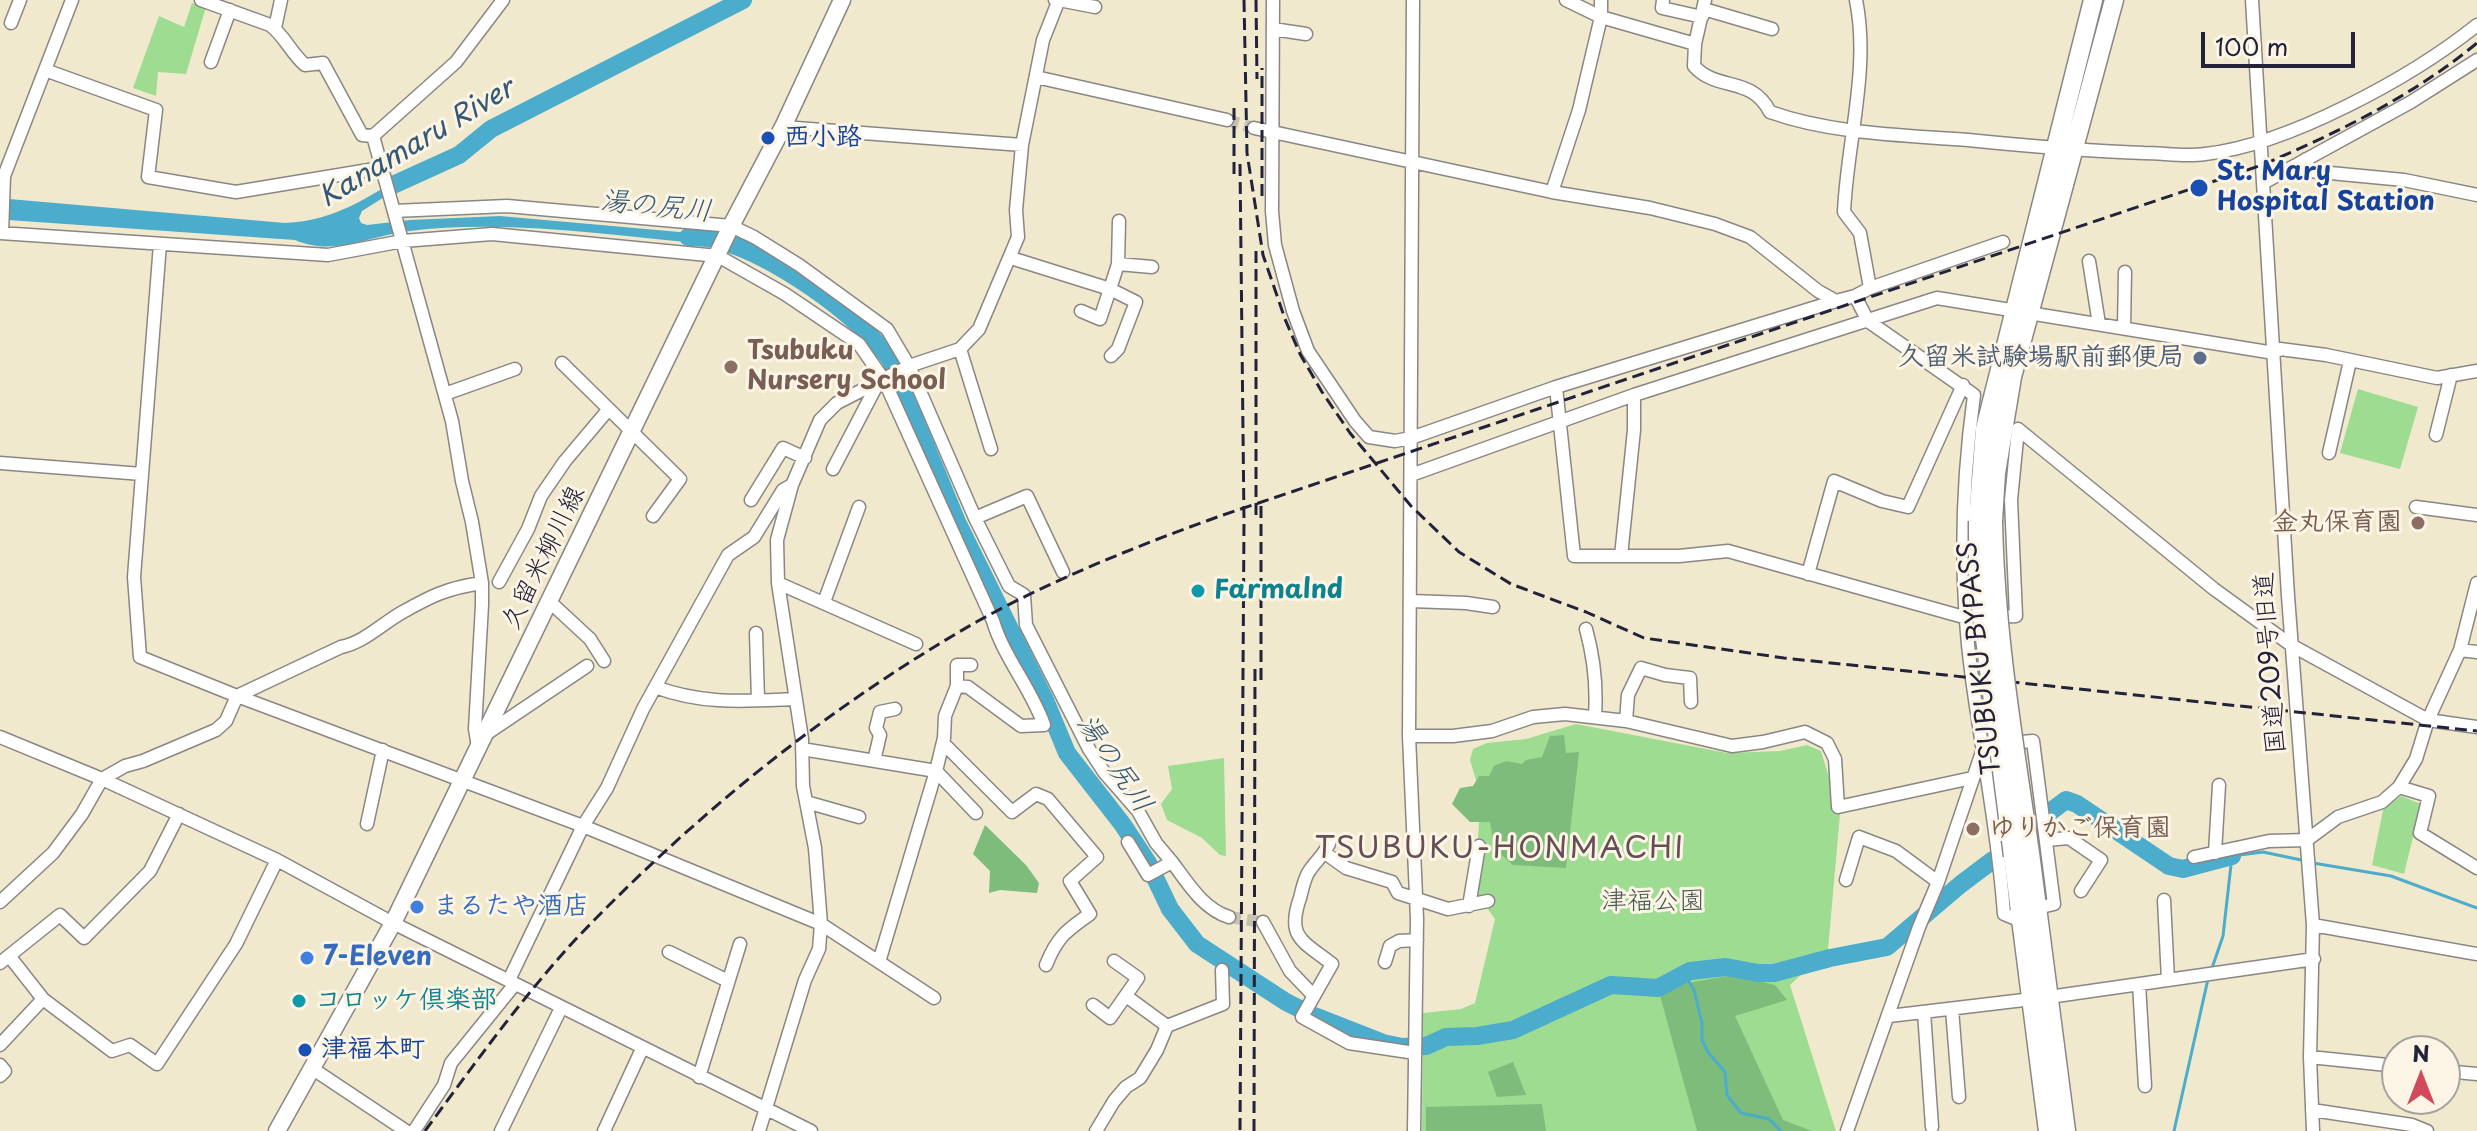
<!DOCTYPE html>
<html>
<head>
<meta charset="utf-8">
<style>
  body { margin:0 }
  #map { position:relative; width:2477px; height:1131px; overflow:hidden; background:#f1e9ce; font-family:"Playpen Sans",sans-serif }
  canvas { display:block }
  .north { position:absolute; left:2381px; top:1035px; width:80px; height:80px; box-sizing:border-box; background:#fcf5e5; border:2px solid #a5a1a1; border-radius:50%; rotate:0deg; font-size:22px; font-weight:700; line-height:32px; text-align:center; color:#22223b }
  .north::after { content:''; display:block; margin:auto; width:28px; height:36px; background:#d1495b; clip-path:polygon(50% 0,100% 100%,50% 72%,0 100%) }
  .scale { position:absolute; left:2201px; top:32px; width:154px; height:36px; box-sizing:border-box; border:4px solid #22223b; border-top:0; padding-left:10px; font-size:24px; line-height:28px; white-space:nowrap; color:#22223b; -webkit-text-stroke:6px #fcf5e5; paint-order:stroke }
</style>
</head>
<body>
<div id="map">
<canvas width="2477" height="1131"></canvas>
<div class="north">N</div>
<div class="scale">100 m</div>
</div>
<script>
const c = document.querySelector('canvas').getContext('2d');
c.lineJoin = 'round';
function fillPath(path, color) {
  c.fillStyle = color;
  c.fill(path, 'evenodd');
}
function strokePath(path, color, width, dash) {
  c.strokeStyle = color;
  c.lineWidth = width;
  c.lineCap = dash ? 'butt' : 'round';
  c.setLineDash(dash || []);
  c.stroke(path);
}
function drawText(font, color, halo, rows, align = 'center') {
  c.font = font + ' "Playpen Sans","Klee One",sans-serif';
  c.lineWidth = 6;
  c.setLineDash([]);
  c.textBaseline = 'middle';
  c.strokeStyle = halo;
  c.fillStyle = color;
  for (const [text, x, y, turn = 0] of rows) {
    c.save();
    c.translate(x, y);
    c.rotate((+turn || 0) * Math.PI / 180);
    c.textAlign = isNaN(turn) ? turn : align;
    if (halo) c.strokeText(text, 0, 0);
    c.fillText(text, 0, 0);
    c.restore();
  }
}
fillPath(new Path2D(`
  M192,3L206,7L186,74L158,72L156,96L133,88L159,16L184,27Z
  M2358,389L2418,407L2400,469L2340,453Z
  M1576,724L1727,753L1780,751L1807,745L1821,751L1840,814L1828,950L1790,985L1836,1131H1422L1423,1013L1461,1009L1475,1003L1495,919L1474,890L1481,797L1470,760L1473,749L1487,743L1526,739Z
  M1224,758L1226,856L1220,855L1202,838L1167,820L1161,804L1172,789L1168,766Z
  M2401,796L2421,804L2404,874L2372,865L2383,810Z`), '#9edc92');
fillPath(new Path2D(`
  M1564,735L1566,753L1579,752L1566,868L1513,865L1495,849L1490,822H1470L1452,804L1460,788L1473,786L1479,776H1489L1494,766L1506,761L1522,764L1526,760L1542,757L1550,736Z
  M985,825L1026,865L1039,883L1037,893L1000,890L989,893L990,871L973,854Z
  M1734,975L1775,985L1787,1000L1735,1016L1783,1120L1812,1131H1697L1658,988Z
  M1513,1062L1526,1095L1497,1097L1488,1072Z
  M1542,1104L1546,1131H1426V1107Z`), '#7ebc7c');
fillPath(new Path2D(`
  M412,171L416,177L362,211L359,218L361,223L367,225L410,220L500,216L713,235L709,244C610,236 508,219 409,231C368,236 336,257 295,240L8,220L9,199L285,223C337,221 368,196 412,171Z`), '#4caccb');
strokePath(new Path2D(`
  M2313,863L2391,876L2477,908
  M2211,971L2223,936L2232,856L2263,852L2306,861
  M1684,974L1694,990L1702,1023V1040L1708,1052L1725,1072L1727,1095L1741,1113L1769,1119L1781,1131
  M2174,1131L2208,979`), '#4caccb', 3);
strokePath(new Path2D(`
  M393,185L459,155L491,129L743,0
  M688,237C698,237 709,237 718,240C775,256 855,312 890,359L957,522L1045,700L1067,753L1123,825L1148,863L1170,909L1197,944L1286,1002L1314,1016L1383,1043L1402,1047L1426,1046L1446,1037L1477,1036L1513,1030L1611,985L1658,988L1690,971L1726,967L1758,973H1774L1830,958L1887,947L1961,884L1993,860
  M2050,812L2066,800L2077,804L2169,866L2183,869L2232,856`), '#4caccb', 18);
strokePath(new Path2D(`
  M1227,120L1254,128
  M1229,917L1263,922`), '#c8c1b1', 12, [12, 6]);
const minor = new Path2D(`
  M201,0L270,25C284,35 291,53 305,65L323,63L362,135L373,136
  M1059,0L1095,7
  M1273,0L1272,211L1275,245L1293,311L1308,351L1355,421L1369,437L1395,441L1411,438L1556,387L1836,301
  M1413,0L1409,736L1417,919L1414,1131
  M1566,0L1601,17L1695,44
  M1663,0L1662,8L1702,17
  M1705,0L1695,44L1694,66C1717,92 1751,75 1770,112C1832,134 1903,135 1968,140C2027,146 2085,151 2144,153C2163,153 2185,157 2205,154C2288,145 2412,77 2477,25
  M2252,0L2288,596L2313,925L2310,1057L2313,1131
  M1704,9L1772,29
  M11,23L20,0
  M275,28L281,0
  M1273,29L1306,34
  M211,62L230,10
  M45,70L156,110L148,177L236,192L381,168
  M1036,77L1227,120
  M783,127L1022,145
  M1254,128L1552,192L1650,208L1715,224L1750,237L1818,291L1836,301L1855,296L1870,288L1860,233L1844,212C1847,142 1870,69 1856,0
  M373,136L452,421L462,481L472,522L482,583V605L475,729L478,747
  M373,136L456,62L503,0
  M2306,159L2309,171L2404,180L2477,195
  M2265,182L2411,102L2477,60
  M1552,192L1579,110L1601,17V0
  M394,211L507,206L731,226L754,237L799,265L887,329L909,366L975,518L1009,586L1024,595L1026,625L1089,749L1104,772L1138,811L1156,843L1172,862
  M0,233L328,255L403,241L492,234L718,256L785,294L859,344L884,380L993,621C1004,658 1031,688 1044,725L1021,726L968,687L957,686
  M2,233L4,176L72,0
  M160,244L134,577L140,657L237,696L583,826L821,924L934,998
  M1011,258L1110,289L1118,264L1119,221
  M2089,261L2099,324
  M1118,264L1152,267
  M1870,288L2003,242
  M1855,296L1868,321L1974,395C1961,490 1959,583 1972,679C1983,757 1998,835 2004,914L2021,921
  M1081,311L1100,319L1110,289L1136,302L1118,349L1111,356
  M2124,328L2125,272
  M960,349L991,449
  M562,363L680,479L653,516
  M1556,387L1574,556H1679L1728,551L1967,618L2016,616L2011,500L2018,429
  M445,394L515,369
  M2018,429L2214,589L2291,645L2428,720L2477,727
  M2436,435L2451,375
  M2329,453L2350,361
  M0,463L142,474
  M833,469L878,383
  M1411,475L1634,395L1937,298L2274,353L2280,349L2326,355L2437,378L2477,371
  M751,500L783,448L805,458
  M2416,507L2477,515
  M975,518L1027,496L1063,572
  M1621,556L1634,430V395
  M1808,574L1834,481L1882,501L1908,507L1963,385
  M499,582L528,529L541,496L565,461L608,410
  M778,583L916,644
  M1411,601L1466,603L1493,607
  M550,602L590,639L604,661
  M824,602L859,507
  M1586,629C1594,658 1597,686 1595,716
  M756,633L758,700
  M2460,650L2477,652
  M655,687C704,705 745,701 796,699
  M1626,721L1628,695L1641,668L1665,675L1690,678L1691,702
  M486,734L587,666
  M1409,736H1453L1492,731L1533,717L1565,714L1626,721L1732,746L1763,742L1805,732L1827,743L1835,759L1838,807L1972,778
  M0,737L102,779L277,860L393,923L811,1131
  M943,743L1012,812L1036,794L1048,799L1097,857L1070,881L1090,914C1067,930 1057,937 1046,965
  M2009,743L2033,741L2054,904L2037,908
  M802,749L936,771L976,813
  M874,761L880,735L876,728L880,712L895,709
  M2399,787L2429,796L2420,833L2477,868
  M806,802L859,817
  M367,824L383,750
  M2046,840L2069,838L2101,860L2081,891
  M1330,841C1326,854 1315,861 1308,873C1304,880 1302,890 1300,898C1286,938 1303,941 1332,964L1302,1017L1349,1043L1415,1053
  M1128,842L1148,875L1172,862C1187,882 1203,909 1229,917
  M1325,853L1346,868L1392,882L1398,893L1448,909L1488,901
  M2215,853L2219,785
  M2194,857L2269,841L2307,840L2338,817L2382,802L2399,787L2416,759L2428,720L2460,650L2477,583
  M1846,880L1859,837L1896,851L1938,882
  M2164,900L2168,980
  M0,902L53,853L82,814L102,779L125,766L143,761L216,730L226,721L237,696L341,647C363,643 382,624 401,613C431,596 447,588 482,583
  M1469,906L1479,846
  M1263,922L1290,971L1313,995
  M2313,925L2477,954
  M669,952L728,981
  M10,957L43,999L112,1051L130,1045L157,1064L236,944L277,860
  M879,962L936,771L944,738L945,716L957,686V665H971
  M1385,962L1390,946L1399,941L1417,940
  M0,963L60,915L84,938L150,871L179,814
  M509,980L583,826L607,788L643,709L728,555L754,537L783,490L792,485
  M2139,984L2145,1086
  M1093,1005L1110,1018L1138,978L1114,961
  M1952,1009L1959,1097
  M1924,1012L1932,1127
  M1889,1016L2049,997L2314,959
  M1167,1026L1223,1004L1222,970
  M0,1045L43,999
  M2310,1057L2397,1066
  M0,1065L5,1071L0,1076
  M313,1069L406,1131
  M2445,1071L2477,1074
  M699,1077L740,944
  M2312,1110L2412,1125L2427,1131
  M414,1131L444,1085L451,1063L515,984
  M501,1131L561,1008
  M604,1131L642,1049
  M759,1131L805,980L819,949L821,924L815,848L803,786L802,739L778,583L777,540L792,485L820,420L837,403L909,366L960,349L979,329L1018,237L1016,210L1022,145L1043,40L1058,2L1055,0
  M1096,1131L1114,1101L1126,1087L1140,1078L1157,1050L1167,1026L1126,996
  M1847,1131L1919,927L1938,882L1982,752`);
const major = new Path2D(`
  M277,1131L393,923L731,226L783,127L842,0`);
const highway = new Path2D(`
  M1978,521L1985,429L2093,0
  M1993,521L1996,473L2012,377L2114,0
  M2030,853L2066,1131
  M2013,856L2048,1131`);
strokePath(minor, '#8a8684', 15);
strokePath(major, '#8a8684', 19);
strokePath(highway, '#8a8684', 21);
strokePath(minor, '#fff', 12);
strokePath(major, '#fff', 16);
strokePath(highway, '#fff', 18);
strokePath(new Path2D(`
  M1244,0L1247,153L1263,255L1285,319L1300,354L1322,392L1350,433L1411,506L1459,552L1511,584L1586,612L1644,638L1784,658L2477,731
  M1256,0L1257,79
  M1234,108V176
  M1240,164L1244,521L1240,1131
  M1262,196V68
  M1256,515V251
  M1261,680V504
  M425,1131C472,1067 521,999 575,940C693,816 829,706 978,621C1056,578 1139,545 1223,515L2262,165C2337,133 2413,96 2477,43
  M1254,1131L1255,667`), '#22223b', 3, [12, 6]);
const highwayBridge = new Path2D(`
  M1978,521V584L2013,856
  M1993,521C1995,633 2014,743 2030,853`);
strokePath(highwayBridge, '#8a8684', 21, []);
strokePath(highwayBridge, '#fff', 18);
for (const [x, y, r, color] of [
  [768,138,8,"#1a4fb4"],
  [2199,188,10,"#1a4fb4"],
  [2200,358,8,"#5c6f8a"],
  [731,367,8,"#8d6e63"],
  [2418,523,8,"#8d6e63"],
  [1198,591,8,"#0f9aa8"],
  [1973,829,8,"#8d6e63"],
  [417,907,8,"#3f7fe0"],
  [307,958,8,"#3f7fe0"],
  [299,1001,8,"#0f9aa8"],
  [305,1050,8,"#1a4fb4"]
]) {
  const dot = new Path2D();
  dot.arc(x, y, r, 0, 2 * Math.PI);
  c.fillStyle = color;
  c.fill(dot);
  strokePath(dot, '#fcf5e5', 3);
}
drawText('bold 26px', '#164399', '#fcf5e5', [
  ["西小路",784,138],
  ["St. Mary",2217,173],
  ["Hospital Station",2217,203],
  ["津福本町",321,1050]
], 'left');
drawText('bold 26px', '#785e54', '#fcf5e5', [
  ["Tsubuku",747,352],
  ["Nursery School",747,382],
  ["金丸保育園",2402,523,"right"],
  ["ゆりかご保育園",1989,829]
], 'left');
drawText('bold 26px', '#4e5e75', '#fcf5e5', [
  ["久留米試験場駅前郵便局",2184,358]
], 'right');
drawText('26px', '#22223b', '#fcf5e5', [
  ["久留米柳川線",544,558,-64],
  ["TSUBUKU BYPASS",1981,658,-96],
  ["国道209号旧道",2271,663,-94]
]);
drawText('bold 26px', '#0d838f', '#fcf5e5', [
  ["Farmalnd",1214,591],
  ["コロッケ倶楽部",315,1001]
], 'left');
drawText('26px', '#475a55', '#fcf5e5', [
  ["津福公園",1653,902]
]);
drawText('bold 26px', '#366cbe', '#fcf5e5', [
  ["まるたや酒店",433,907],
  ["7-Eleven",323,958]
], 'left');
drawText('italic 28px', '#335975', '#fcf5e5', [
  ["Kanamaru River",417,144,-31],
  ["湯の尻川",656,207,6],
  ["湯の尻川",1114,764,56]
]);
c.letterSpacing = '2px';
drawText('30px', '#654f56', '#fcf5e5', [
  ["TSUBUKU-HONMACHI",1500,850]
]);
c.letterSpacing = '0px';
</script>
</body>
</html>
